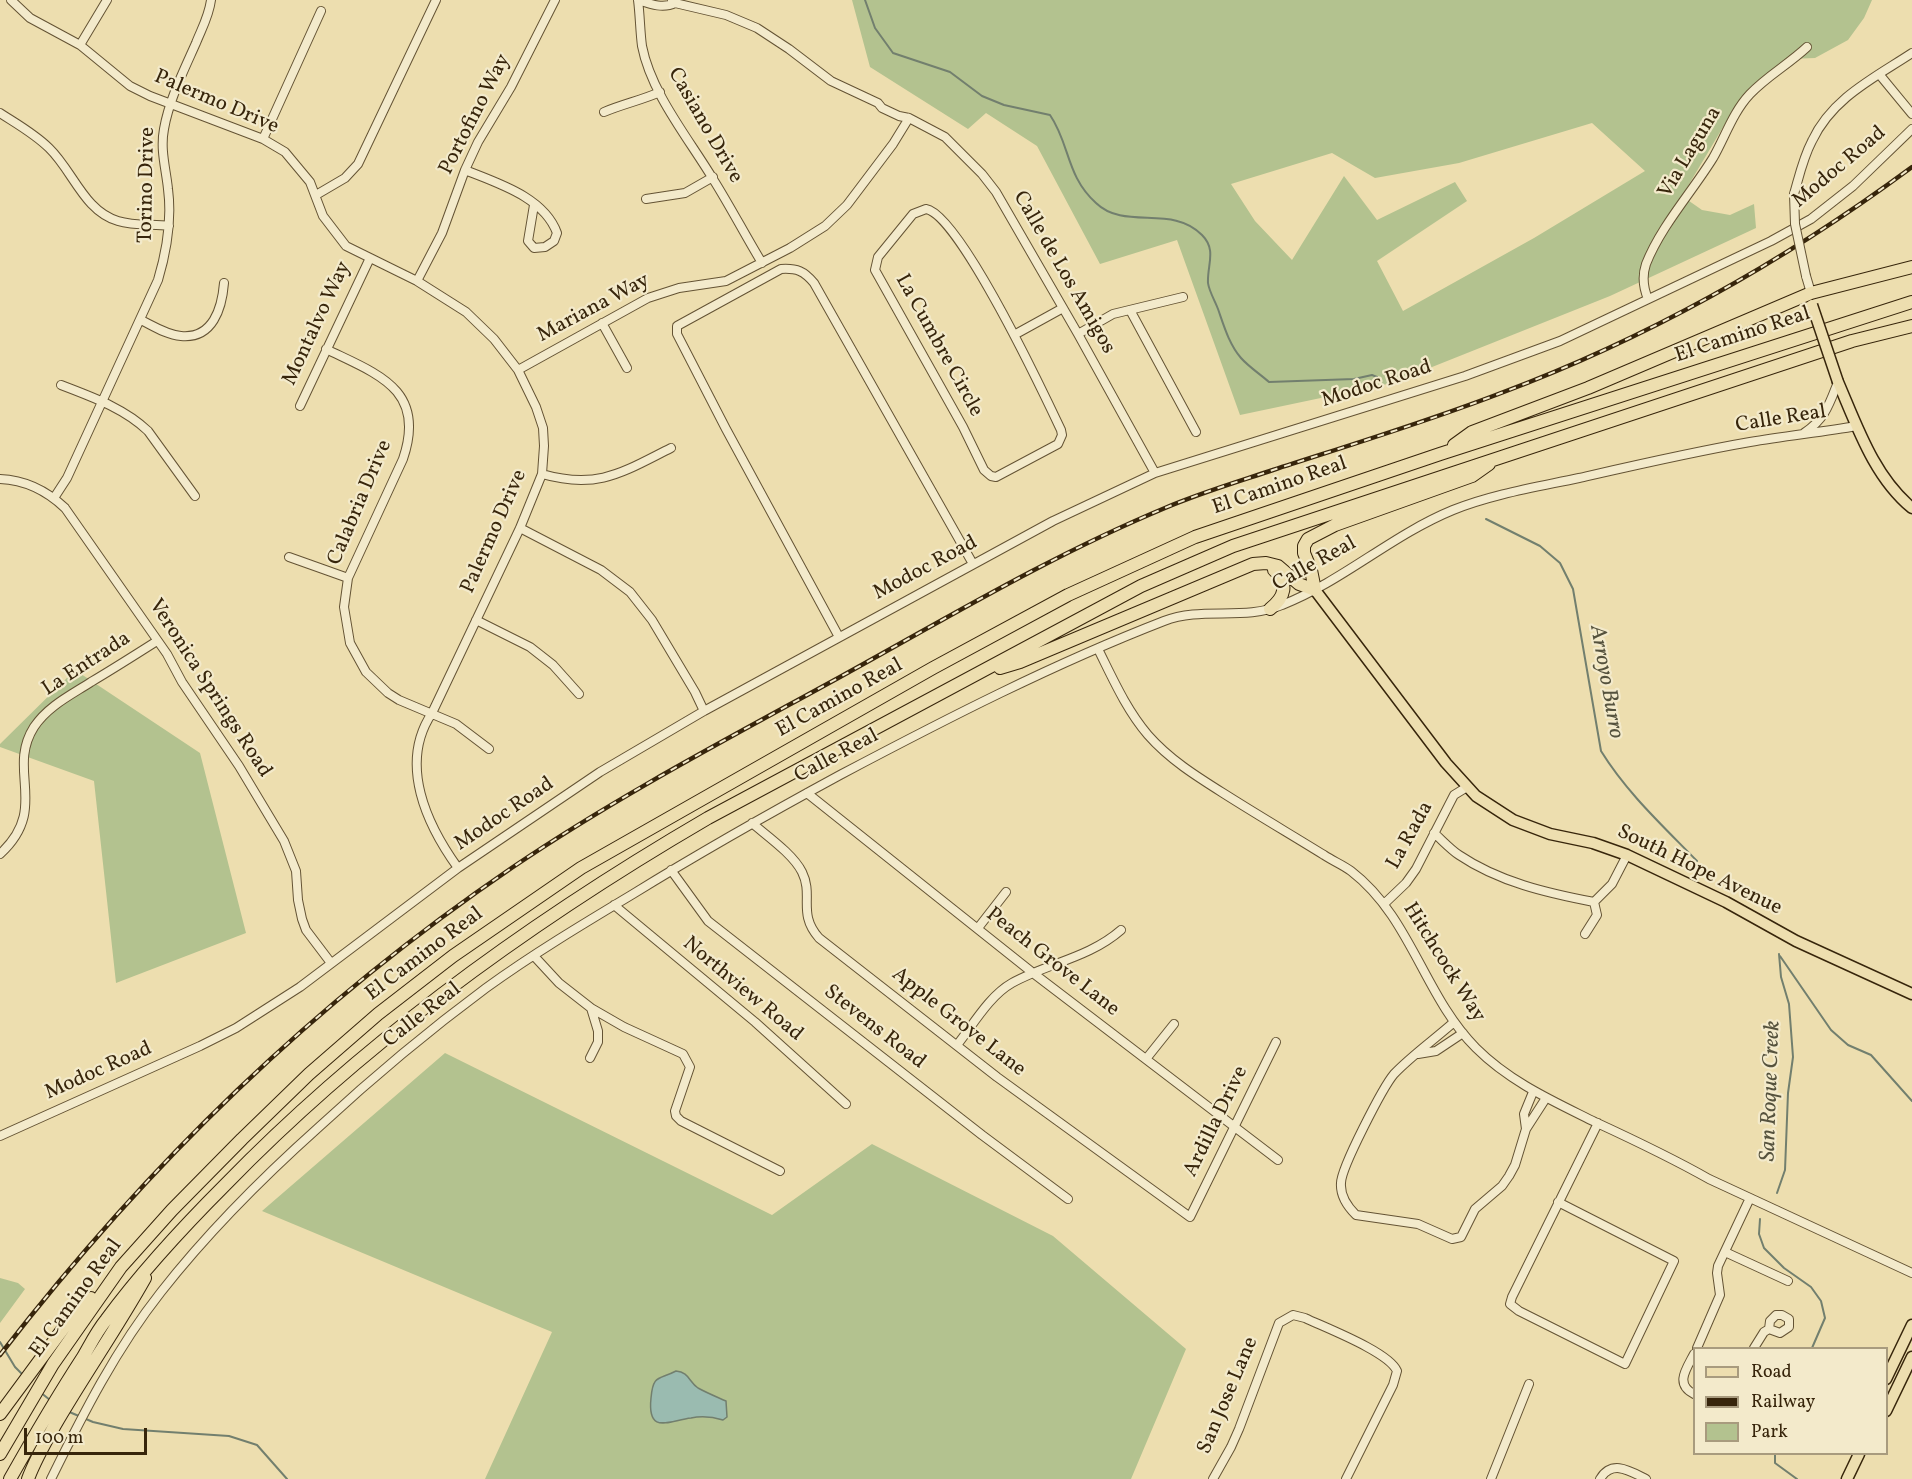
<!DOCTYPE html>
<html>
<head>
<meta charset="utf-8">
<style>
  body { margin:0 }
  #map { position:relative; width:1912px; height:1479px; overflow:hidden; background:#eddeaf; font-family:Vollkorn,serif }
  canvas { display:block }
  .legend { position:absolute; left:1693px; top:1347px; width:195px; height:108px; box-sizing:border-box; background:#f3eacb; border:2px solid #a89b7e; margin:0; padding:8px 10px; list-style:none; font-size:18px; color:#37250b }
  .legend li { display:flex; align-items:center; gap:12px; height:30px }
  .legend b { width:30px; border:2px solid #a89b7e }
  .scale { position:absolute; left:24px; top:1428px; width:123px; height:27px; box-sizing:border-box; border:3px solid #37250b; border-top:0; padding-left:8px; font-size:18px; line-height:21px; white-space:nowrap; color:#37250b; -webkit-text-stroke:4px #f3eacb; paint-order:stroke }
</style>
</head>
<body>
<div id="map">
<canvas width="1912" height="1479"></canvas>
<ul class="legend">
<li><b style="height:8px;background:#eddeaf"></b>Road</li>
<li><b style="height:8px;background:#37250b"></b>Railway</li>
<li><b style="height:16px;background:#b3c28f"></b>Park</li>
</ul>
<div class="scale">100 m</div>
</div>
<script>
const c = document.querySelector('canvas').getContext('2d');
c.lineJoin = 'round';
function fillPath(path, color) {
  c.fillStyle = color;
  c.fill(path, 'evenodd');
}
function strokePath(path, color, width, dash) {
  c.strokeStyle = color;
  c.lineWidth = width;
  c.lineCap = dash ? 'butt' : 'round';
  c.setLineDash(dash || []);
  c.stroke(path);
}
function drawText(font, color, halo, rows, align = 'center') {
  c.font = font + ' Vollkorn,serif';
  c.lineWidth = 4.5;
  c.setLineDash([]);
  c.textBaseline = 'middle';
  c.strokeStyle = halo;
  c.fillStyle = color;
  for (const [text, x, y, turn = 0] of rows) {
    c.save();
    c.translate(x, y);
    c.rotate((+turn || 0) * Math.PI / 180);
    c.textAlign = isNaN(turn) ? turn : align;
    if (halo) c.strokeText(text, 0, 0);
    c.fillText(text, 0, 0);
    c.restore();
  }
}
fillPath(new Path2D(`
  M852,0H1872L1864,18L1848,40L1815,58L1789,59L1735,107L1682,196L1702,210L1730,215L1754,204L1756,228L1610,296L1392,383L1240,415L1177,240L1100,264L1037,146L986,113L968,129L870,67ZM1592,123L1645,171L1534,238L1403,311L1377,261L1467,201L1455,182L1377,220L1344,176L1292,260L1255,221L1231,184L1332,153L1375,178L1459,163Z
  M75,670L200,753L246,933L116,983L94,781L0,747V744Z
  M445,1053L772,1215L872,1144L1053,1236L1186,1349L1131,1479H485L552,1332L262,1211Z
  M0,1278L18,1283L25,1289L0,1323Z`), '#b3c28f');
const water = new Path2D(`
  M676,1371C689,1372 689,1382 698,1388C707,1393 717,1397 726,1401L727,1417L723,1420C713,1417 701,1416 691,1418C670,1420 647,1436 651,1398C653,1374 659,1380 676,1371Z`);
fillPath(water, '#9abbb0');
strokePath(water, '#727f6e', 1.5);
strokePath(new Path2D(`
  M865,0L875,28L893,53L950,72L982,96L1004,105L1050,115C1070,144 1066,176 1096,203C1125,231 1172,204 1202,235C1217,250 1207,265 1208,283C1209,291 1215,301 1218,309C1224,326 1229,344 1241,358C1249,367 1260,374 1269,382L1354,379L1372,375L1377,377
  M1486,519L1540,546L1560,563L1573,589L1601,751C1627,793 1663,826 1697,861
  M1780,956L1831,1030L1848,1045L1871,1055L1912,1101
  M1777,1193L1785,1170L1788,1093L1793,1057L1789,1004L1781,977L1779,954
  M1760,1219L1759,1234L1764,1248L1784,1268L1811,1287L1821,1301L1825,1318L1812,1348
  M0,1342L15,1367L23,1375
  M40,1392L50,1400
  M67,1411L93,1422L123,1429L229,1436L257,1445L287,1479
  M1775,1454V1463L1797,1479`), '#727f6e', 2);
const minor = new Path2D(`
  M11,0L30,18L80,45L130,86L150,96L263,139L285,152L310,182L323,216L346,246L417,281L466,312L494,339L518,370L536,407L543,428L544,446L542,474L520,528L432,713C398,764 427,825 458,868
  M638,0C640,15 640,31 642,46C651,93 689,139 713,179C730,206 745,235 762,263
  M638,0C650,4 663,9 675,3
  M672,0L675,3L726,15L757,28L789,49L831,81L878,103L882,108L899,116L909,118L945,137L982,174L996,192L1078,334L1155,473
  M80,45L107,0
  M1879,74L1912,114
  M604,112C623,104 642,100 660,92
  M0,113C17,124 35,134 49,148C73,171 84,211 118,221C134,226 153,224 169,226
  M263,139L321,11
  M465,170C497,183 544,197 557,233L554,241L545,247L534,248L528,241L534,205
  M1794,194C1799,177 1803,158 1812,141C1832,98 1874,78 1912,53
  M316,195L345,178L358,164L436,0
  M646,199L685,193L713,177
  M926,209C959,214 1044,394 1061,430L1062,435L1058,444L996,477L991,476L984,470L963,427L875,270L878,257L913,214Z
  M1806,276L1811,293
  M417,281L442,233L465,170L478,142L511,87L555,0
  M1648,299C1643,287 1642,276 1646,264C1661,226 1692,192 1713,158C1725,137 1733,112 1750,94C1767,76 1789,64 1807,47
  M1130,310L1196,432
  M141,320C153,326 167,335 181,336C213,339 222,308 224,283
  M602,323L627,368
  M1078,334L1113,314L1183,297
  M1014,335L1063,308
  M326,349C377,374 427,389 403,459L348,578L344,607L350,643L366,672L388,693L399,700L456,724L489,749
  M518,370L648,298L679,288L726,281L790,248L825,226L847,205L893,144L909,118
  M61,385C92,397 124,408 148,431L195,496
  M300,406L370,258
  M1804,433C1825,419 1829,405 1838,382
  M542,474C598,490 623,472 671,448
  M0,479C25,480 47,491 65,508L167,654L182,682L239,766L284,841L296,871L298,900L302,919L306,930L331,963
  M54,498L67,478L158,280C167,250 172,220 168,189C166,169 160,150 164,129C169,100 184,70 196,43C202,28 209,16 211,0
  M520,528L601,570L630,592L652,620L695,692L704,711
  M289,557L348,578
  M476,620L530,647L553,665L579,694
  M839,637L726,429L677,334V326L781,269C797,268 804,271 814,283L973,564
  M1098,649C1113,679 1126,709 1148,735C1169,759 1196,776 1223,793C1256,814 1290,834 1324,855C1333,861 1343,865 1351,871C1411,917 1424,996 1476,1048C1510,1082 1553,1101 1595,1122C1634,1140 1672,1158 1709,1179L1912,1273
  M807,793L1033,973L1278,1160
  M752,823C767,836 793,854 802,872C814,896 797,913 819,938L997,1077L1190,1217L1276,1042
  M1434,833C1442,840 1450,849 1459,855C1499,882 1547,893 1594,902L1612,884L1627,855
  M0,854C50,808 6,771 34,727C48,706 71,695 91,682C113,669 135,655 157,641
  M671,870L708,921L982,1135L1068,1199
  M1384,904L1406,883L1416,869L1454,795L1467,787
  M614,905L755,1022L846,1104
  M978,928L1006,892
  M1585,934L1597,915L1594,902
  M534,956L559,983L591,1008L598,1031V1042L590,1058
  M591,1008L624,1027L683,1054L690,1067L675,1111L676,1116L681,1121L780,1171
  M1454,1022C1435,1039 1411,1056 1394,1074C1383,1087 1341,1168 1341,1183C1340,1196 1347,1206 1356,1215L1418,1224L1452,1239L1461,1237L1475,1209L1502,1186L1509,1176L1515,1165L1526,1129L1546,1098
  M957,1045C973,1025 989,996 1012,983C1048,963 1089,958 1121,930
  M1418,1054L1436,1051L1463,1033
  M1146,1059L1174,1024
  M1526,1129L1524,1114L1533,1092
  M0,1136L200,1046L236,1028L300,987L458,868L600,772L704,711L1053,521L1155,473L1465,376L1560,341L1771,241L1811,219L1853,186L1912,129
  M1558,1202L1674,1261L1625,1364L1519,1311L1510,1304L1512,1297L1598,1123
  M1725,1252L1788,1281
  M1697,1348L1720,1295L1717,1273L1718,1266L1750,1198
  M1754,1348L1764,1332L1769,1329L1770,1321L1776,1315H1782L1789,1319V1327L1780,1333L1769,1329
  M1694,1354C1687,1368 1674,1384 1694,1394
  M51,1479C83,1414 116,1349 161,1292C208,1232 262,1178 319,1127C372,1078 428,1031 486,988C533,954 583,924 633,894C701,852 770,813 840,775C946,719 1053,664 1164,621C1202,606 1244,621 1282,605C1343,581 1392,535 1453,510C1493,494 1537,487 1579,478C1636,465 1692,452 1750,442C1785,436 1822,432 1857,426
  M1213,1479L1231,1447L1239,1429L1279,1323L1293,1315L1305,1318C1326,1328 1389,1352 1397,1371L1393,1385L1346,1479
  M1491,1479L1529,1384
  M1600,1479C1612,1459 1630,1471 1646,1479`);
const major = new Path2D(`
  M1838,382C1857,426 1874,477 1912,508
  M1315,590L1446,763L1476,796L1513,820L1550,834L1593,843L1627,855L1726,902L1796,941L1912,994
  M1886,1379L1912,1325
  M1886,1411L1912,1357
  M1847,1479L1859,1454`);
const highway = new Path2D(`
  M1454,445L1472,432L1588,388L1811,293L1912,267
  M1315,590L1311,570L1304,553V546L1308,539L1335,525L1472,476L1489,464
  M1270,609C1285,597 1289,584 1274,570
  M1000,668L1020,662L1253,564L1266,563L1278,566L1299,584L1315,590
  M0,1414L68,1322L91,1298
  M0,1454L53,1364L121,1267L172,1210L242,1139L309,1074L378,1014L453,956L581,868L933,668L1068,595L1195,537L1440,454L1912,302
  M10,1479C33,1438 57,1397 83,1357C90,1345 97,1331 106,1320C142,1271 183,1227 226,1184C368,1038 533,920 708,818L1141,586L1233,546L1852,341L1912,326
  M28,1479C35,1460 45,1443 55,1425C84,1375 117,1328 145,1278`);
strokePath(minor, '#645334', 10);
strokePath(major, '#37250b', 13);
strokePath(highway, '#37250b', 14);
strokePath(minor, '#f3eacb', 8);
strokePath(major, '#eddeaf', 10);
strokePath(highway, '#eddeaf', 12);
const rail = new Path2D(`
  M0,1355C148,1164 313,1003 513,867C618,796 729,738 840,677C947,618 1052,555 1165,508C1200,493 1237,482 1273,470C1350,445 1426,422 1501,393C1648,338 1786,260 1912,167`);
strokePath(rail, '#37250b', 4.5);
strokePath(rail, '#f3eacb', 2, [7]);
const minorBridge = new Path2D(`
  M1794,194L1795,224L1806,276`);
const majorBridge = new Path2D(`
  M1812,305L1838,382`);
strokePath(minorBridge, '#645334', 10, []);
strokePath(majorBridge, '#37250b', 13, []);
strokePath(minorBridge, '#f3eacb', 8);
strokePath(majorBridge, '#eddeaf', 10);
drawText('21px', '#37250b', '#f3eacb', [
  ["Palermo Drive",216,103,23],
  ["Portofino Way",476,115,-63],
  ["Casiano Drive",704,126,60],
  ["Via Laguna",1691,153,-59],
  ["Modoc Road",1840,168,-40],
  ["Torino Drive",148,185,-89],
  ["Calle de Los Amigos",1063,273,60],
  ["Mariana Way",594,309,-28],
  ["Montalvo Way",318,324,-65],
  ["El Camino Real",1743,336,-18],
  ["La Cumbre Circle",938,346,61],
  ["Modoc Road",1377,385,-18],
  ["Calle Real",1781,420,-9],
  ["El Camino Real",1280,487,-19],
  ["Calabria Drive",361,503,-67],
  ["Palermo Drive",495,532,-66],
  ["Calle Real",1315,565,-29],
  ["Modoc Road",926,569,-28],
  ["La Entrada",87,665,-33],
  ["Veronica Springs Road",209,689,57],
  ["El Camino Real",840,699,-29],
  ["Calle Real",837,757,-28],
  ["Modoc Road",505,815,-34],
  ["La Rada",1411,836,-61],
  ["South Hope Avenue",1699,871,26],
  ["El Camino Real",425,955,-37],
  ["Peach Grove Lane",1052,963,38],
  ["Hitchcock Way",1443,963,58],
  ["Northview Road",742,990,40],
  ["Calle Real",423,1016,-38],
  ["Apple Grove Lane",958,1023,38],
  ["Stevens Road",874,1028,38],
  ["Modoc Road",99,1072,-24],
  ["Ardilla Drive",1217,1122,-64],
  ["El Camino Real",77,1299,-54],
  ["San Jose Lane",1229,1396,-67]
]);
drawText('italic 22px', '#55523d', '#f3eacb', [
  ["Arroyo Burro",1605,682,80],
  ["San Roque Creek",1772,1091,-88]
]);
</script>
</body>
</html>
